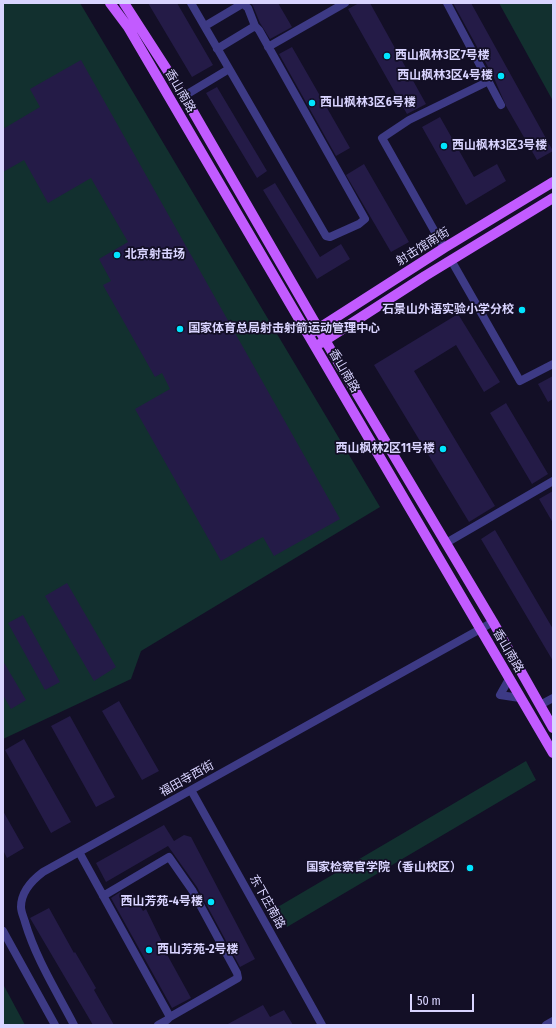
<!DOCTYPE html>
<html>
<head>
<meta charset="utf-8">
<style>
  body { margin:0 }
  #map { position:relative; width:556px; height:1028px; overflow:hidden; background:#130f26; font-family:"Fira Sans Condensed",sans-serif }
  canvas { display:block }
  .frame { position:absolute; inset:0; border:4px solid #d9d4ff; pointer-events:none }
  .scale { position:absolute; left:410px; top:994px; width:64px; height:18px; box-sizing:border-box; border:2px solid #d9d4ff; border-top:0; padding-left:5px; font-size:12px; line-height:14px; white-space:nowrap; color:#d9d4ff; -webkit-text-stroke:3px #130f26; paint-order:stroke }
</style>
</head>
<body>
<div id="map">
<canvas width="556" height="1028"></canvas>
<div class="frame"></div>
<div class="scale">50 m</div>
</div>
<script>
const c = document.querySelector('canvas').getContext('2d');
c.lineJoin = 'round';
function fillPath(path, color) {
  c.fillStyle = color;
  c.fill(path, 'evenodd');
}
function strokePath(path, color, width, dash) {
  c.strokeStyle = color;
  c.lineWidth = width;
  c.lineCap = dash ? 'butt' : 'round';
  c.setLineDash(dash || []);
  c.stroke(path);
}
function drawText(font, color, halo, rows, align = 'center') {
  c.font = font + ' "Fira Sans Condensed","Noto Sans SC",sans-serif';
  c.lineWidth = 3.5;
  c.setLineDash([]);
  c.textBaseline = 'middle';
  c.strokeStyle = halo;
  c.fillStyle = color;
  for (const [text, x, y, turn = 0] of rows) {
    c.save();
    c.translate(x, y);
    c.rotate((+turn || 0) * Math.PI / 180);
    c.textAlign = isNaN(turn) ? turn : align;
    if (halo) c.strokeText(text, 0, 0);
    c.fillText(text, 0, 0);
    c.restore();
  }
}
fillPath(new Path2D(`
  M3,3H80L380,507L141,651L131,679L3,739Z
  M499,3H553V101Z
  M526,761L536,780L287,927L276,908Z
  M3,984L25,1025H3Z`), '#12302f');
fillPath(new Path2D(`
  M148,3H177L213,65L192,77Z
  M251,3H278L292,27L270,39L260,23L253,6Z
  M359,3H370L426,104L407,114L348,9Z
  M453,3H471L553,151L537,160L506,106L494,78Z
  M292,47L350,148L336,156L279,54Z
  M81,60L340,519L274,556L263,537L221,561L135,409L170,389L162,373L155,377L103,285L111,281L99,259L128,242L91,178L48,203L24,160L3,172V129L40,107L30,89Z
  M217,87L267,171L257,178L206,93Z
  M440,117L474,177L497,164L506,181L466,205L422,127Z
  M364,164L409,242L391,252L346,175Z
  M275,183L320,257L341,244L350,259L317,279L263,190Z
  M458,314L500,382L484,392L456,345L414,371L495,506L469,522L374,365Z
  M553,376V399L548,402L538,384Z
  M506,403L548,474L532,484L490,413Z
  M553,491V523L539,499Z
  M495,530L553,629V661L481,539Z
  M67,583L116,667L94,681L45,596Z
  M23,615L60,682L45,690L8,623Z
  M3,661L26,700L11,709L3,695Z
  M119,701L159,771L142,780L102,711Z
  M70,716L115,797L96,807L51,726Z
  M24,739L71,822L51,833L5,750Z
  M3,811L24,848L7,858L3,850Z
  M164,825L174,841L184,835L191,837L255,959L240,967L197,887L168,846L106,882L96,863Z
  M120,892L123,898L133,893L143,911L146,909L165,948L164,949L191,998L172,1008L111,898Z
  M49,908L74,953L75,952L96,988L94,990L114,1025H93L30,918Z
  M263,1005L270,1017L284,1010L293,1025H226Z`), '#241b47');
strokePath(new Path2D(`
  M191,3L326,236L330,237L359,224L365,219L259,30L255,26L248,8L242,3
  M447,3L501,105
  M205,26L242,4
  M268,47L345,3
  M217,49L255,26
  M184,96L229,69
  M444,248L382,138L409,120L489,81
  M451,260L520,381L553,364
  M446,543L553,481
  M509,679L500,695L520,698
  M540,705L553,698
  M191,790L322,1025
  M79,852L170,1017
  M103,896L169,857L192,890L237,973L238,978L170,1017L167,1020L158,1025
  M3,931L55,1025
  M74,1025C57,992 36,959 25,922C24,918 21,912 21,907C21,892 31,881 43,872L191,790L493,622
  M546,1025L553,1021`), '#3d3a85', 8);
strokePath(new Path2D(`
  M110,3L128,27L553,753
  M124,3L184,96L325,340L493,622L553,728
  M313,332L444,248L553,182
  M321,343L425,276L553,198`), '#c25bff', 10);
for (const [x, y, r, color] of [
  [387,56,4,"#00e5ff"],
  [501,76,4,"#00e5ff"],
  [312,103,4,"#00e5ff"],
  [444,146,4,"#00e5ff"],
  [117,255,4,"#00e5ff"],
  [522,310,4,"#00e5ff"],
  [180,329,4,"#00e5ff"],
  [443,449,4,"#00e5ff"],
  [470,868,4,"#00e5ff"],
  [211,902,4,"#00e5ff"],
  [149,950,4,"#00e5ff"]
]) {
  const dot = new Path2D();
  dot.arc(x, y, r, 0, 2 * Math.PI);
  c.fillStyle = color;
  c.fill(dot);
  strokePath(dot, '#130f26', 1.5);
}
drawText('bold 12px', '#d9d4ff', '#130f26', [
  ["西山枫林3区7号楼",395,56],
  ["西山枫林3区4号楼",493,76,"right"],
  ["西山枫林3区6号楼",320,103],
  ["西山枫林3区3号楼",452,146],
  ["北京射击场",125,255],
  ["石景山外语实验小学分校",514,310,"right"],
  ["国家体育总局射击射箭运动管理中心",188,329],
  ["西山枫林2区11号楼",435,449,"right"],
  ["国家检察官学院（香山校区）",462,868,"right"],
  ["西山芳苑-4号楼",203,902,"right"],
  ["西山芳苑-2号楼",157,950]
], 'left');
drawText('12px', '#d9d4ff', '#130f26', [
  ["香山南路",180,91,60],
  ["射击馆南街",423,247,-32],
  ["香山南路",344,371,60],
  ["香山南路",508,651,60],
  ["福田寺西街",187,779,-29],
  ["东下庄南路",267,902,61]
]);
</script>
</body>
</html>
